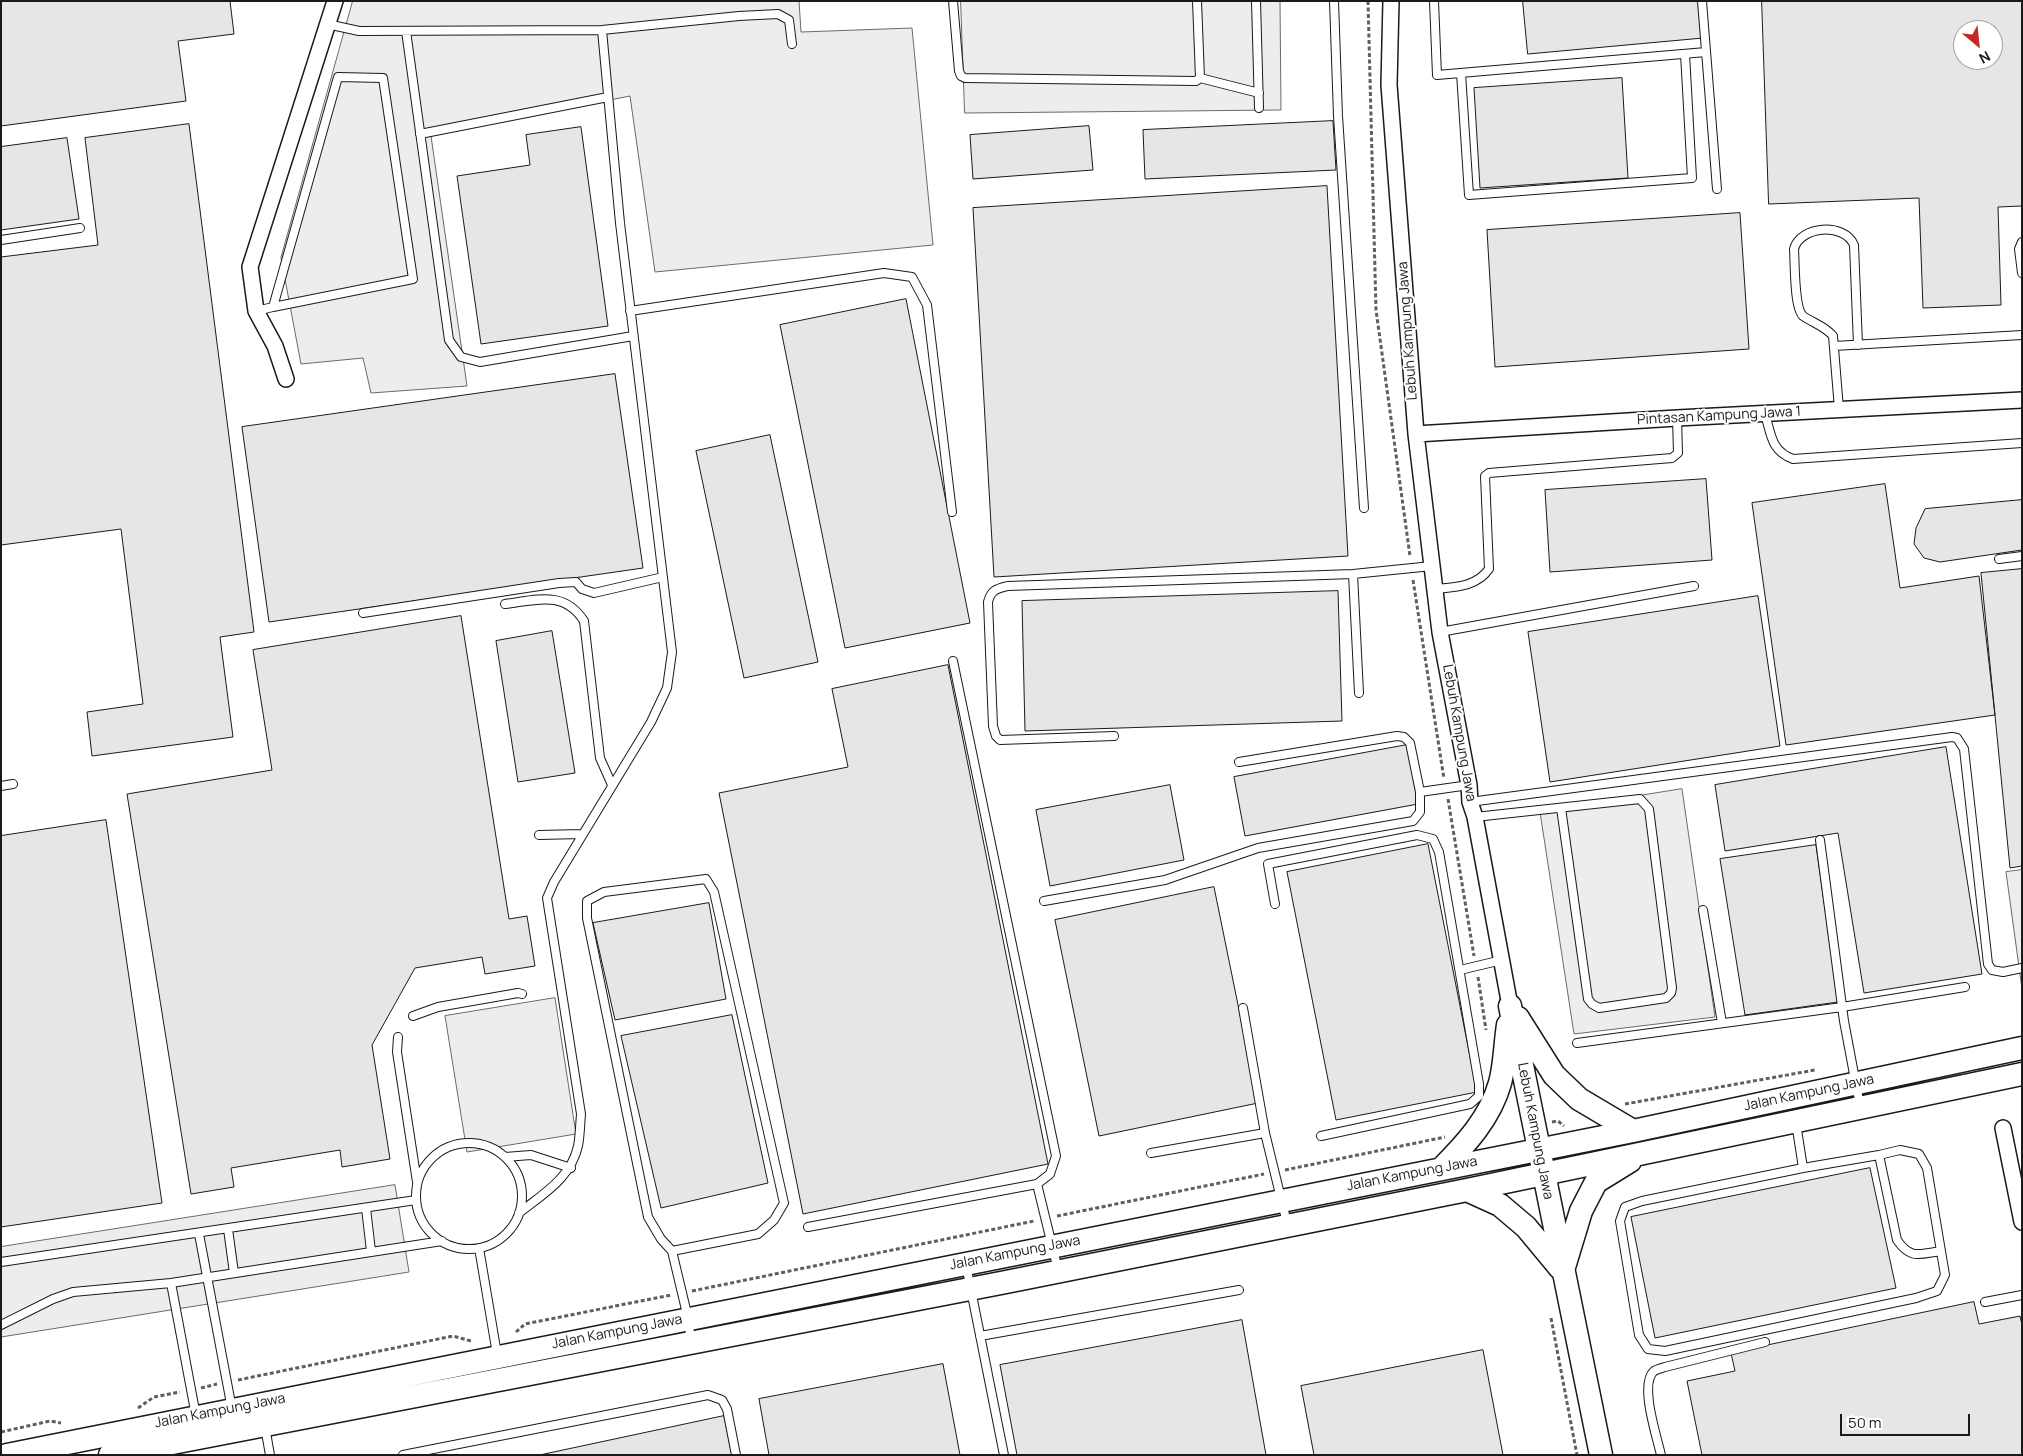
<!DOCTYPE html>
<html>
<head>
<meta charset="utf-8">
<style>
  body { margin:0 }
  #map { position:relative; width:2023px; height:1456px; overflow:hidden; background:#fff; font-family:Manrope,sans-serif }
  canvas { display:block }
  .frame { position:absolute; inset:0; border:2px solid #1a1a1a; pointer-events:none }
  .north { position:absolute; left:1953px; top:20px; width:50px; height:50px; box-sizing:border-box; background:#fff; border:1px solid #a3a3a3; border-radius:50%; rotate:152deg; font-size:14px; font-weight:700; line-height:20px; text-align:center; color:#1a1a1a }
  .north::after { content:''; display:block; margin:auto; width:18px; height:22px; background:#c62828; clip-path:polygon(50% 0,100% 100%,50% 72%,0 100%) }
  .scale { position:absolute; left:1840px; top:1414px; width:130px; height:22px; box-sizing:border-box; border:2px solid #1a1a1a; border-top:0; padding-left:6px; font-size:15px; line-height:18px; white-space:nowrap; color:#1a1a1a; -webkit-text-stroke:4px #fff; paint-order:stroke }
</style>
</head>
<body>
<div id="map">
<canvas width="2023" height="1456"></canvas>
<div class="frame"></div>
<div class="north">N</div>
<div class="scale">50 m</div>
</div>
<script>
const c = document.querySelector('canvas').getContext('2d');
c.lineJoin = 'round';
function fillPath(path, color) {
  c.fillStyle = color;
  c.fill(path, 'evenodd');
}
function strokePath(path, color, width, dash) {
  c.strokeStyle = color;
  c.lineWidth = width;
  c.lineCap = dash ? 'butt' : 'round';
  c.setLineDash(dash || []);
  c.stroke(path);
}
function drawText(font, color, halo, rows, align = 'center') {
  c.font = font + ' Manrope,sans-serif';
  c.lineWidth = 4;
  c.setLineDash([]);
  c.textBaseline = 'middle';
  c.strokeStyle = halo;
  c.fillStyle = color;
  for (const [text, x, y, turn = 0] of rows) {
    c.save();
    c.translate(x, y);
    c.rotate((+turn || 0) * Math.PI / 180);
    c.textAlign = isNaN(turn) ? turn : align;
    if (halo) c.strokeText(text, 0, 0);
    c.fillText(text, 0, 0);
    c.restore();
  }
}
const built = new Path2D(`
  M353,1H799L801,32L912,28L933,245L655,272L630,96L431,136L467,386L371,393L363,358L301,364L281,258Z
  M961,1H1280L1281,110L965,113Z
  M1682,789L1715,1017L1574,1034L1540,812Z
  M2022,870V989L2006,872Z
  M555,998L576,1134L467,1152L445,1016Z
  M395,1185L409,1272L1,1337V1247Z`);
fillPath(built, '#ededed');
strokePath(built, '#6a6a6a', 1);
const building = new Path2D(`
  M1,1H230L234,34L178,41L186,101L1,126Z
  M1523,1H1700L1703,38L1528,54Z
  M1762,1H2022V206L1998,207L2001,305L1923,308L1919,198L1769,204ZM1963,30H1993V60H1963Z
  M1622,78L1628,178L1480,188L1474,88Z
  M1333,121L1336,170L1145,179L1143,130Z
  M189,124L254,632L220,637L233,737L92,756L87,712L143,704L121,529L1,545V257L98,245L85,138Z
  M1089,126L1093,170L973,179L970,135Z
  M581,127L608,326L481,344L457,176L530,165L526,135Z
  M67,138L79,219L1,230V147Z
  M1327,186L1348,556L994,577L973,208Z
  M1740,213L1749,349L1495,367L1487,230Z
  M906,299L970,623L845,648L780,325Z
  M615,374L643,568L269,622L242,427Z
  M770,435L818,662L744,678L696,451Z
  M1706,479L1712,560L1550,572L1545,490Z
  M1885,484L1900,588L1979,576L1995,715L1786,745L1752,503Z
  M2022,500V550L1940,562L1924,558L1914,544L1916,528L1925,509Z
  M2022,569V866L2010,868L1981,573Z
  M1338,591L1342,721L1025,731L1022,601Z
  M1758,596L1780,746L1550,782L1528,632Z
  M461,616L509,919L527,916L535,966L485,974L482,957L415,968L372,1045L390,1159L342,1167L340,1150L231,1168L234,1187L191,1194L127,794L272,770L253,650Z
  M552,631L575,773L518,782L496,641Z
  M948,665L1048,1164L803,1214L719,793L848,767L832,689Z
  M1407,745L1418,804L1245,836L1234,777Z
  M1946,747L1982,974L1864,993L1838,833L1725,851L1715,785Z
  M1170,785L1184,860L1050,886L1036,810Z
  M106,820L162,1203L1,1227V836Z
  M1428,844L1477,1092L1336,1120L1287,872Z
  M1816,845L1838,1002L1745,1015L1720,859Z
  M1214,887L1258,1103L1099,1136L1055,920Z
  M709,903L726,999L615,1020L593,923Z
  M732,1015L768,1183L661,1208L621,1036Z
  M1870,1168L1896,1288L1655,1338L1631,1217Z
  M1974,1302L1979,1324L2020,1316L2022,1325V1455H1702L1687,1381L1735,1371L1731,1353Z
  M1242,1320L1266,1455H1017L1000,1365Z
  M1483,1350L1503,1455H1314L1301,1386Z
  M943,1364L960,1455H769L759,1399Z
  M724,1416L732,1455H540Z`);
fillPath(building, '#e6e6e6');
strokePath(building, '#1a1a1a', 1);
const lane = new Path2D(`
  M953,1L959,71L961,76L965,78L1196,81L1200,78L1259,93
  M1197,1L1200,78
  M1256,1L1259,108
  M1334,1L1338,116L1364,508
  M1434,1L1437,75L1706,52
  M1702,1L1717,189
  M327,24L359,31L602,30L739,16L778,14L789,20L792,44
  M406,31L449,340L461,357L480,362L633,336
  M1461,73L1469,195L1692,178L1685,54
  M420,134L608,97
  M1,240L80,228
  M2022,242L2019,249L2022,273
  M256,311L273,307L413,279L383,78L338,77L273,307
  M630,311L884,273L912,277L927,305L952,512
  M1834,346L2022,335
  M1839,409L1833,336C1825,326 1813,323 1803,316C1794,308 1795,263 1794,249C1800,226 1844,222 1854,245L1858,345
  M1765,414C1771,434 1771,451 1793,459L2022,443
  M1999,559L2022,556
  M1353,574L1359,693
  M1435,589C1456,587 1476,587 1489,569L1485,476L1489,473L1672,458L1678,453L1677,418
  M505,604C537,600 564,590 584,621L600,758L612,785
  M363,613L559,583L576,582L582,589L594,593L663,577
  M1440,632L1694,586
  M953,661L1056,1156L1050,1174L1037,1184
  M1114,736L1000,740L996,736L993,726L988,602C991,590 996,589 1008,586L1353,574L1432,566
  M1239,762L1397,736L1404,737L1410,743L1420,792L1469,785
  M1,786L13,784
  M1470,802L1952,737L1957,738L1964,749L1988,964L1992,970L2003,972L2022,968
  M1475,817L1640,799L1649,809L1672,988L1671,993L1666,998L1599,1008L1592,1004L1588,999L1561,808
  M539,835L582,834
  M1820,840L1844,1021L1860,1106
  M1044,901L1165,880L1258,848L1413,821L1420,812V792
  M1275,904L1268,864L1417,835L1433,839L1439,852L1479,1084V1096L1470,1104L1321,1136
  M1703,910L1722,1023
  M1460,970L1502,960
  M1243,1008L1265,1133L1287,1223
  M413,1016L438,1007L518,993L522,994
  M398,1037L397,1052L417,1182
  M1577,1043L1842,1007L1965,987
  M1796,1123L1803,1168
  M416 1196a53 53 0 1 1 106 0a53 53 0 1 1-106 0Z
  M1900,1150L1919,1154L1927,1168L1945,1275L1937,1291L1916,1298L1665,1351L1648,1349L1639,1335L1620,1221L1625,1207L1642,1201L1803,1168L1879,1155Z
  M1151,1153L1265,1133
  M1879,1155L1897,1240C1911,1260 1919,1254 1941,1251
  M505,1157L531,1155L571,1168
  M366,1208L371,1251
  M519,1213C543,1194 571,1178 578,1146C580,1136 580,1125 581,1114L547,898L554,882L651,722L667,688L672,652L620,223L602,30
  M808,1227L1037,1184L1058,1270
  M228,1229L234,1273
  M199,1234L232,1409
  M479,1248L497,1354
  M672,1251L758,1234L774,1220L784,1203L714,892L706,879L604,892L587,901V918L648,1217L661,1239L672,1251L688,1318L691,1342
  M1,1262L416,1200
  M966,1265L1004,1455
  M171,1283L196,1416
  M1985,1302L2022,1295
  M1,1325L53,1299L73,1292L171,1283L442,1241
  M980,1336L1239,1290
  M265,1427L270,1455
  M403,1455L708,1395L722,1400L727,1409L736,1455
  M1661,1455C1657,1437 1639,1384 1654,1371C1657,1369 1662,1368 1665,1367L1765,1342`);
const street = new Path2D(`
  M1391,1L1389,85L1416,434L1440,632L1469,785L1470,802L1475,817L1510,1006
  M286,379L275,346L256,311L250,267L335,1
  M1416,434L1677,418L2022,400
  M2003,1128L2022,1222`);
const secondary = new Path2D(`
  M1510,1006L1601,1455
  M1518,1018L1554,1075L1579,1099L1633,1131
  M1441,1169C1466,1144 1490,1118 1500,1083C1505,1065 1505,1044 1508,1025
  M1467,1190L1500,1205L1526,1227L1560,1268
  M1564,1267L1581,1211L1596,1182L1630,1161
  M7,1455L1633,1131L2022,1048
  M110,1455L1006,1282L1467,1190L2022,1074`);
strokePath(lane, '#1a1a1a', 10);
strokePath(street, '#1a1a1a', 18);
strokePath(secondary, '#1a1a1a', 25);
strokePath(new Path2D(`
  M1368,1L1376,310L1410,556
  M1413,580L1444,779
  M1448,799L1474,956
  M1478,977L1486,1030
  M1625,1104L1815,1070
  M1552,1122L1558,1121L1564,1126
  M1285,1170L1445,1137
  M1057,1216L1264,1174
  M692,1291L1034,1221
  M1551,1318L1577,1455
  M516,1332L525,1324L671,1295
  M238,1380L453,1336L471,1341
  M201,1388L217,1384
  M138,1408L154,1397L180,1392
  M1,1432L50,1421L61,1423`), '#5f5f5f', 3, [4, 2.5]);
strokePath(lane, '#fff', 8);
strokePath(street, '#fff', 15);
strokePath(secondary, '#fff', 22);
drawText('14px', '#1a1a1a', '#fff', [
  ["Lebuh Kampung Jawa",1408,331,-94],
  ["Pintasan Kampung Jawa 1",1719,416,-3],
  ["Lebuh Kampung Jawa",1459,733,80],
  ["Jalan Kampung Jawa",1809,1093,-12],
  ["Lebuh Kampung Jawa",1535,1131,79],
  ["Jalan Kampung Jawa",1412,1174,-11],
  ["Jalan Kampung Jawa",1015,1253,-11],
  ["Jalan Kampung Jawa",617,1332,-11],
  ["Jalan Kampung Jawa",220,1411,-11]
]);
</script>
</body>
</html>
